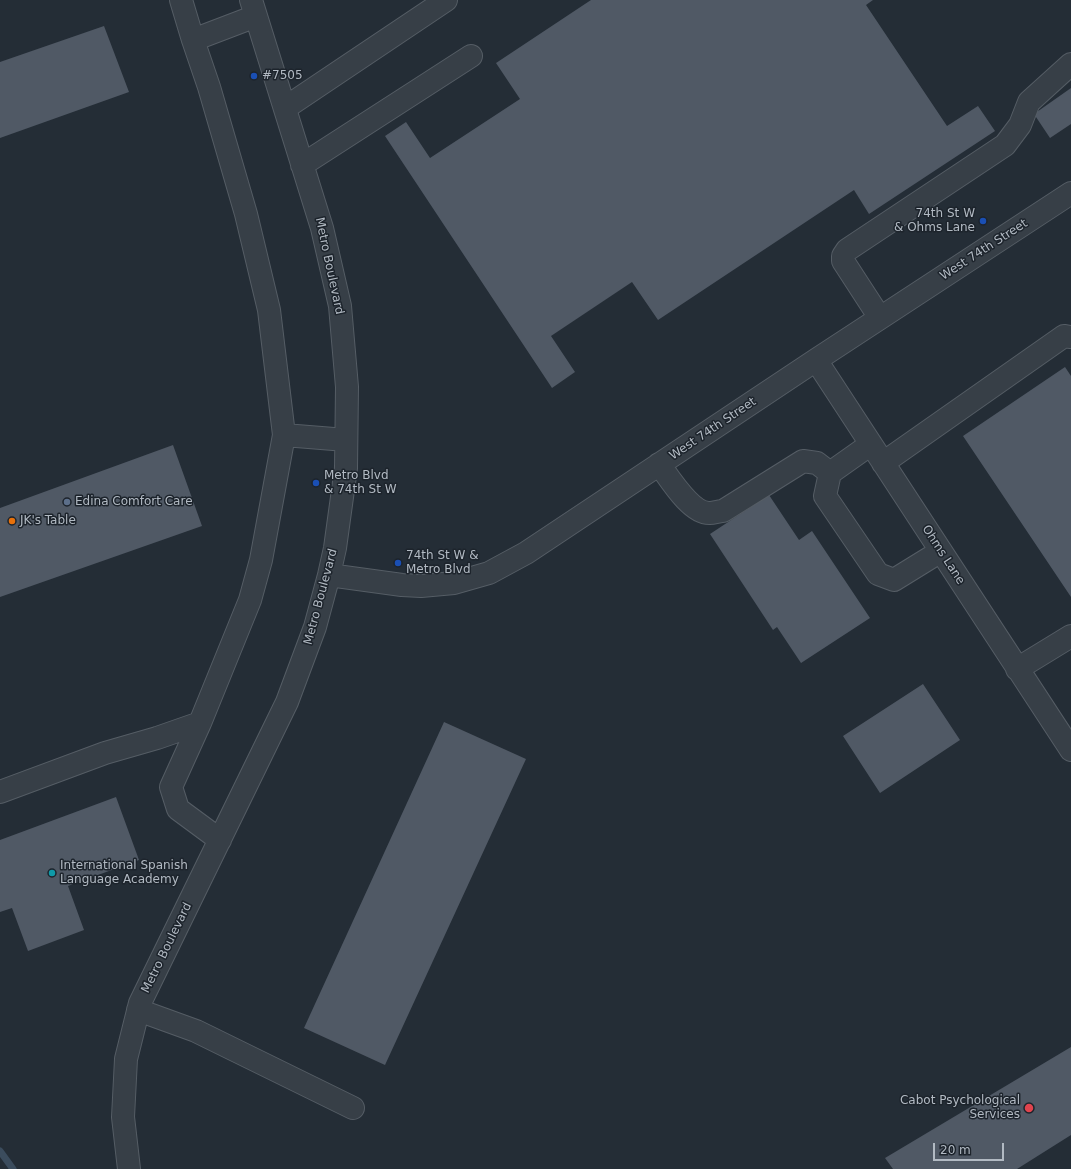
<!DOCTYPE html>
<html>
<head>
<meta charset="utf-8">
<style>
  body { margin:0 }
  #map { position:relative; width:1071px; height:1169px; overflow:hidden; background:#242d36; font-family:"DejaVu Sans",sans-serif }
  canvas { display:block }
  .scale { position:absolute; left:933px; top:1143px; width:71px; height:18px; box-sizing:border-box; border:2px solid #b2bac3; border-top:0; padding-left:5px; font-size:12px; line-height:14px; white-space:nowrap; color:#b2bac3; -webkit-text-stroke:3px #1d242c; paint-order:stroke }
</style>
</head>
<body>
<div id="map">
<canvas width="1071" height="1169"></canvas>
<div class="scale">20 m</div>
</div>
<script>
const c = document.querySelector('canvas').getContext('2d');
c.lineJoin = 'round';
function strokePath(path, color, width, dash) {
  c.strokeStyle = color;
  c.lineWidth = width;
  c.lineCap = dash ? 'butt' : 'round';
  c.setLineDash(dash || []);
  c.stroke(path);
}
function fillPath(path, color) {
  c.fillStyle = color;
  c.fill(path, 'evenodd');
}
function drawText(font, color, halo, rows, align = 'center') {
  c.font = font + ' "DejaVu Sans",sans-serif';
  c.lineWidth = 3;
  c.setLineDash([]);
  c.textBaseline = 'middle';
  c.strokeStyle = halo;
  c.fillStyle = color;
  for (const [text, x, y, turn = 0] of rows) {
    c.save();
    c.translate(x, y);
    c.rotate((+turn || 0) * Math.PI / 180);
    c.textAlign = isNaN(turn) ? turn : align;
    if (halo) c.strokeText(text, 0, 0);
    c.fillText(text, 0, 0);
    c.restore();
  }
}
strokePath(new Path2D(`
  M0,1151L13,1169`), '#3b4c5d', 7);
fillPath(new Path2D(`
  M591,0H873L866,5L947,126L978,106L995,131L869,214L854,190L658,320L632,282L551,336L575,372L552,388L385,136L406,122L430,158L520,99L496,63Z
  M104,26L129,92L0,138V62Z
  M1071,88V124L1050,138L1034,114Z
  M1065,367L1071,376V597L963,436Z
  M173,445L202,526L0,597V508Z
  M769,495L799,540L812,531L870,618L801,663L777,627L773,630L710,534Z
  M923,684L960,740L880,793L843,736Z
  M444,722L526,759L385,1065L304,1028Z
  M116,797L139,860L68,886L84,930L28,951L12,908L0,912V840Z
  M1071,1047V1135L1017,1169H893L885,1158Z`), '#505965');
const minor = new Path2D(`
  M181,0L193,40
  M256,16L193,40L209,87L246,214L269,310L284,435
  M285,108L446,0
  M302,165L471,56
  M880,318L843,261V256L847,250L1005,145L1020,125L1029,102L1071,64
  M816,360L1071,750
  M883,463L1064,336L1071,337
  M659,464C670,479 691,514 710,513C714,513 719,511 723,511L803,461L817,463L830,473L871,444
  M830,473L825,496L878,574L894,580L941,551
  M329,575L402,585L421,586L454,583L489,573L526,553L816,360L1071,193
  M1017,669L1071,636
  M200,723L250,600L261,560L284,435L346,440
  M0,792L105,753L157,738L200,723L171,787L178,809L220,840
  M138,1010L196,1031L353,1108
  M129,1169L123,1117L126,1059L140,1003L287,702L315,627L329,575L335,548L346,468L347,387L340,306L322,228L251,0`);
strokePath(minor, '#555d65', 24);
strokePath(minor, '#373f47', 22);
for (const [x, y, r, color] of [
  [254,76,4,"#1a4fb4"],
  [983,221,4,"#1a4fb4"],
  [316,483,4,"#1a4fb4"],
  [67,502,4,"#5c6f8a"],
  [12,521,4,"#e8710a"],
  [398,563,4,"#1a4fb4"],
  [52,873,4,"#0f9aa8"],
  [1029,1108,5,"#e0444e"]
]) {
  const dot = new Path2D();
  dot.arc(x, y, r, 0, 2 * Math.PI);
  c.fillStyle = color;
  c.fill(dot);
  strokePath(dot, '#1d242c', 1.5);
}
drawText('12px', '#b2bac3', '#1d242c', [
  ["#7505",262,76],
  ["74th St W",975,214,"right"],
  ["& Ohms Lane",975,228,"right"],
  ["Metro Blvd",324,476],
  ["& 74th St W",324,490],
  ["Edina Comfort Care",75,502],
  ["JK's Table",20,521],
  ["74th St W &",406,556],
  ["Metro Blvd",406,570],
  ["International Spanish",60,866],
  ["Language Academy",60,880],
  ["Cabot Psychological",1020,1101,"right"],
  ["Services",1020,1115,"right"]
], 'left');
drawText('12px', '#b2bac3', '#1d242c', [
  ["West 74th Street",984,250,-33],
  ["Metro Boulevard",329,266,78],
  ["West 74th Street",713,429,-34],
  ["Ohms Lane",943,555,57],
  ["Metro Boulevard",321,597,-75],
  ["Metro Boulevard",167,948,-64]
]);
</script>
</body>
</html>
